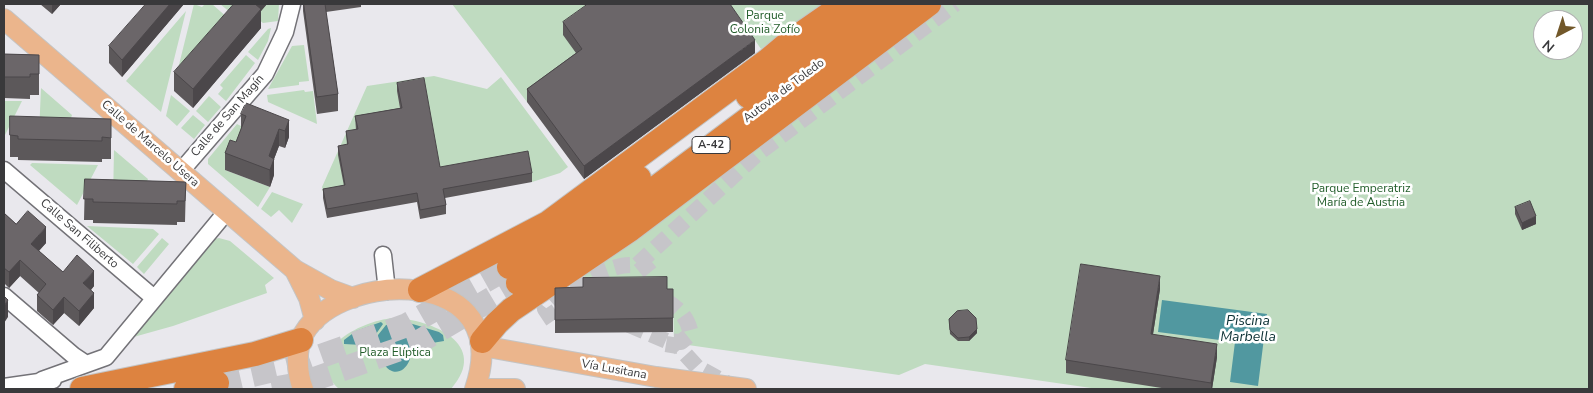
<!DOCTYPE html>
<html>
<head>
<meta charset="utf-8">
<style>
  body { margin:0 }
  #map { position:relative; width:1593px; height:393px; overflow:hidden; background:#e9e8ed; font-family:"Nunito Sans",sans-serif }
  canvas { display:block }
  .frame { position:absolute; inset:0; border:5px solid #39393b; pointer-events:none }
  .north { position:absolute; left:1533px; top:10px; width:50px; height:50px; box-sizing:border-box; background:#fff; border:1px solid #b0b0b1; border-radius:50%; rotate:220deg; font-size:14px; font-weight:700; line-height:20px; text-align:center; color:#39393b }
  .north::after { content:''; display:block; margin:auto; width:18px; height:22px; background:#72582a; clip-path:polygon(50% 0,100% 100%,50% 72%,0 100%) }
</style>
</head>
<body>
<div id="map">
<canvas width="1593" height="393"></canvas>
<div class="frame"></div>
<div class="north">N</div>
</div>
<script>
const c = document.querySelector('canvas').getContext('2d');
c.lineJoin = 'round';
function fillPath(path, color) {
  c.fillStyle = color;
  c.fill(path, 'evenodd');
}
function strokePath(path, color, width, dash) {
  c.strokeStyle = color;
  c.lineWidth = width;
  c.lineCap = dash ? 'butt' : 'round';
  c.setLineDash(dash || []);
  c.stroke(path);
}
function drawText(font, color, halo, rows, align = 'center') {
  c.font = font + ' "Nunito Sans",sans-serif';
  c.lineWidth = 5;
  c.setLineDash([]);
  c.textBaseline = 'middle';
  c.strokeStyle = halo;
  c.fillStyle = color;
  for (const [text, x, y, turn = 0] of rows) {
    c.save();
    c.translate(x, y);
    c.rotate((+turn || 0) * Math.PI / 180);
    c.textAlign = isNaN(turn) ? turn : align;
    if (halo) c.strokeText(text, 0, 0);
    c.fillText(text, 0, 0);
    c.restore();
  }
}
fillPath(new Path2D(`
  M194,4L202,7L205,4H212L229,19L175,81Z
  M220,4H255L262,9L267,4H279L278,21L263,23L242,6L231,13Z
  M452,4H608L582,62L527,102Z
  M730,4H822L761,49Z
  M936,4H1589V389H1098L925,364L899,375L674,343L673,302L583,291L585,268ZM1543,20H1573V50H1543Z
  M186,11L161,112L126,81Z
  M271,28L268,41L258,60L248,52L268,29Z
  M304,45L309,81L299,82V85L268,89L292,46Z
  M246,55L255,63L226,101L218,94L223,88L220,85Z
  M434,76L487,89L501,77L568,167L560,173L532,182L528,160L324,198L322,187L367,86Z
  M41,88L72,115L65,136L39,134Z
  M304,90L305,92L313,91L317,124L268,102L267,95Z
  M171,95L190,111L177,126L166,116Z
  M209,96L221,107L208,122L196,111Z
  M4,101H22L4,137Z
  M193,115L205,125L194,139L181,128Z
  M237,124L243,127L225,170L270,187L258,207L208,164V159Z
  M114,150L148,179L140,200H113Z
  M32,163L98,165L77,205L30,165Z
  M272,192L303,204L292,223L279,210L271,217L261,209Z
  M87,226L153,229L159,234L133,264Z
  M162,238L169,244L144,274L137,267Z
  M219,238L230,241L274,278L265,285L267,293L173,326L130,338L161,304L214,239Z
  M393,318C431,319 491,344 451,389H339C299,352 360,321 393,318Z`), '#bfdbc0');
fillPath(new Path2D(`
  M1162,300L1267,314L1258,386L1230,382L1235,342L1158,332Z
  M381,322L383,324L376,334V358L365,353L362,345L344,344V340L356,331Z
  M406,322L439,332L443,335L444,341L426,344L424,352L414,358L412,333L404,324Z
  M397,323L409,332C423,375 378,393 378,335L386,325Z`), '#5198a0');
strokePath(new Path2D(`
  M640,260L653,276L652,289
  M577,321H553L545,309C556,293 598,272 617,267C623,265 630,265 637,265L756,155L955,4
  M629,325L667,341L681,342L691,334C687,314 675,305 658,297
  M666,344L678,346L697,367L730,385`), '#c6c5c9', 16, [16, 8]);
strokePath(new Path2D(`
  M217,383L296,365L407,325L509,267
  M272,389L300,384L417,343L518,283`), '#c6c5c9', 24, [24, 12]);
const minor = new Path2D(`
  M4,170L154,298
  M181,171L265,74L285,32L292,4
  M383,255L387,291
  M4,296L74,356L86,364
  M42,380L106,357L227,211
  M4,387L53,380`);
const major = new Path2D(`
  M4,19L295,270L331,290L353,298
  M295,270L309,298L315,320
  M482,346L656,377L746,389
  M303,389C297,374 295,348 304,333C342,269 517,266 475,389
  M483,389H515`);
const highway = new Path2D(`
  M748,96L873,4
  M509,267L591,213L639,178
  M518,283L602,228L902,4
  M420,290L548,223L767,61L792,40L844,4
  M482,341L497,323L511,310L631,229L929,4
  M82,389L255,354L301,340
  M186,389L217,383`);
strokePath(minor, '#737277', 19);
strokePath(major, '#c4c4c4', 22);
strokePath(highway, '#c4c4c4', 26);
strokePath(minor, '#fff', 16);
strokePath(major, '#ebb58c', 20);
strokePath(highway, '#dd8340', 24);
fillPath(new Path2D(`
  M40,4H61L52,14Z
  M146,4H184L122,77L109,63V46Z
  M234,4H267L261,11V28L193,108L174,91V72Z
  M303,4H361V7L326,12L338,94V111L317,114L303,11Z
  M563,22L755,53L584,179L527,102V89L576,53L563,35Z
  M4,54L39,55V95H30V99L4,98Z
  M397,83L440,167L532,173V182L445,198L446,205V214L420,219L417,202L327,218L323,198V189L344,186L338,155V146L347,145L346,131L356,130L355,116L400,108L397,91Z
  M241,114L289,120V137L285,148L279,146L274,159V175L270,187L225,170V153L236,142L241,129Z
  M111,119V159H102V162L18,160V157H10V135Z
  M85,179L186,182L185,222H177V225L93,223V220H84Z
  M1515,207L1536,224L1522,230L1515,214Z
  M4,213L16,224L46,243L39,251L63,272L94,286L91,290L94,308L79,326L64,313L53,325L37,311V295L39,293L20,276L9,288L4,283Z
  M555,288L673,289V332L555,333Z
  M1160,289L1153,334L1217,357L1212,389H1168L1066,373V360Z
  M949,319L977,333L969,341H958L950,334Z`), '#5c585a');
fillPath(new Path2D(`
  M52,4H61L52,14Z
  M170,4H184L122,77V60Z
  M253,4H267L261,11V28L193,108V89Z
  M755,40V53L584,179V166Z
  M289,120V137L285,148V131Z
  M279,129V146L274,159V175L270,187L269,156Z
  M1536,216V224L1522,230V223Z
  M46,227V243L31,259V244Z
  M20,260V276L9,288V272Z
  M94,271V286L83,299V283Z
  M1160,276V289L1151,347V334Z
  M94,293V308L79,326V311Z
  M64,297V313L53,325V310Z
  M8,300V317L4,323V306Z
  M977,329V333L969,341V337Z
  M1217,344V357L1212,389H1211V383Z`), '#4b474a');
const building = new Path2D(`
  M146,4H170L122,60L109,46Z
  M234,4H255L261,9L193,89L174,72Z
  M304,4H325L338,94L317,97Z
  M588,4H730L755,40L584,166L527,89L582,49L563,22Z
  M4,54L39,55V74H30V77H4Z
  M424,78L440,167L528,151L532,173L443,189L446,205L420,210L417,193L327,209L323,189L345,185L338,146L348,144L346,131L358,129L355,116L402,108L397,83Z
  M246,103L289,120L285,131L279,129L269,156L274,159L270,170L225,153L230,140L236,142L246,116L241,114Z
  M10,116L111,119V138L102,137V141L18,139V136L10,135Z
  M85,179L186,182L185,201H177V204L93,202V199H84Z
  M1530,201L1536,216L1522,223L1515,207Z
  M28,211L46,227L31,244L63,272L77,255L94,271L83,283L94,293L79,311L64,297L53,310L37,295L46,284L20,260L9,272L4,268V246L5,245L4,244V213L16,224Z
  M1081,264L1160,276L1151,334L1217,344L1211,383L1066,360Z
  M667,277V289H673V318L555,320V288L583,287V278Z
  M4,296L8,300L4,306Z
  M968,310L976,318L977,329L969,337L958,338L950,330L949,319L957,311Z`);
fillPath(building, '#6b6669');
strokePath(building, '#4b474a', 1);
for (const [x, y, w] of [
  [711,145,38]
]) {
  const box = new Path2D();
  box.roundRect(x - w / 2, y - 8.5, w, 17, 4);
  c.fillStyle = '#fff';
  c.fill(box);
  strokePath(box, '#39393b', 1);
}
drawText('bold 11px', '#39393b', null, [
  ["A-42",711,145]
]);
drawText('12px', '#225d2a', '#fff', [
  ["Parque",765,16],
  ["Colonia Zofío",765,30],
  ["Parque Emperatriz",1361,189],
  ["María de Austria",1361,203],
  ["Plaza Elíptica",395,353]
]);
drawText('12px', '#39393b', '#fff', [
  ["Autovía de Toledo",784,91,-37],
  ["Calle de San Magín",228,116,-49],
  ["Calle de Marcelo Usera",150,144,41],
  ["Calle San Filiberto",79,234,41],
  ["Vía Lusitana",614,370,10]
]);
drawText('italic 14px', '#0c3034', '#fff', [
  ["Piscina",1248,322],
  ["Marbella",1248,338]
]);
</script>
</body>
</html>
